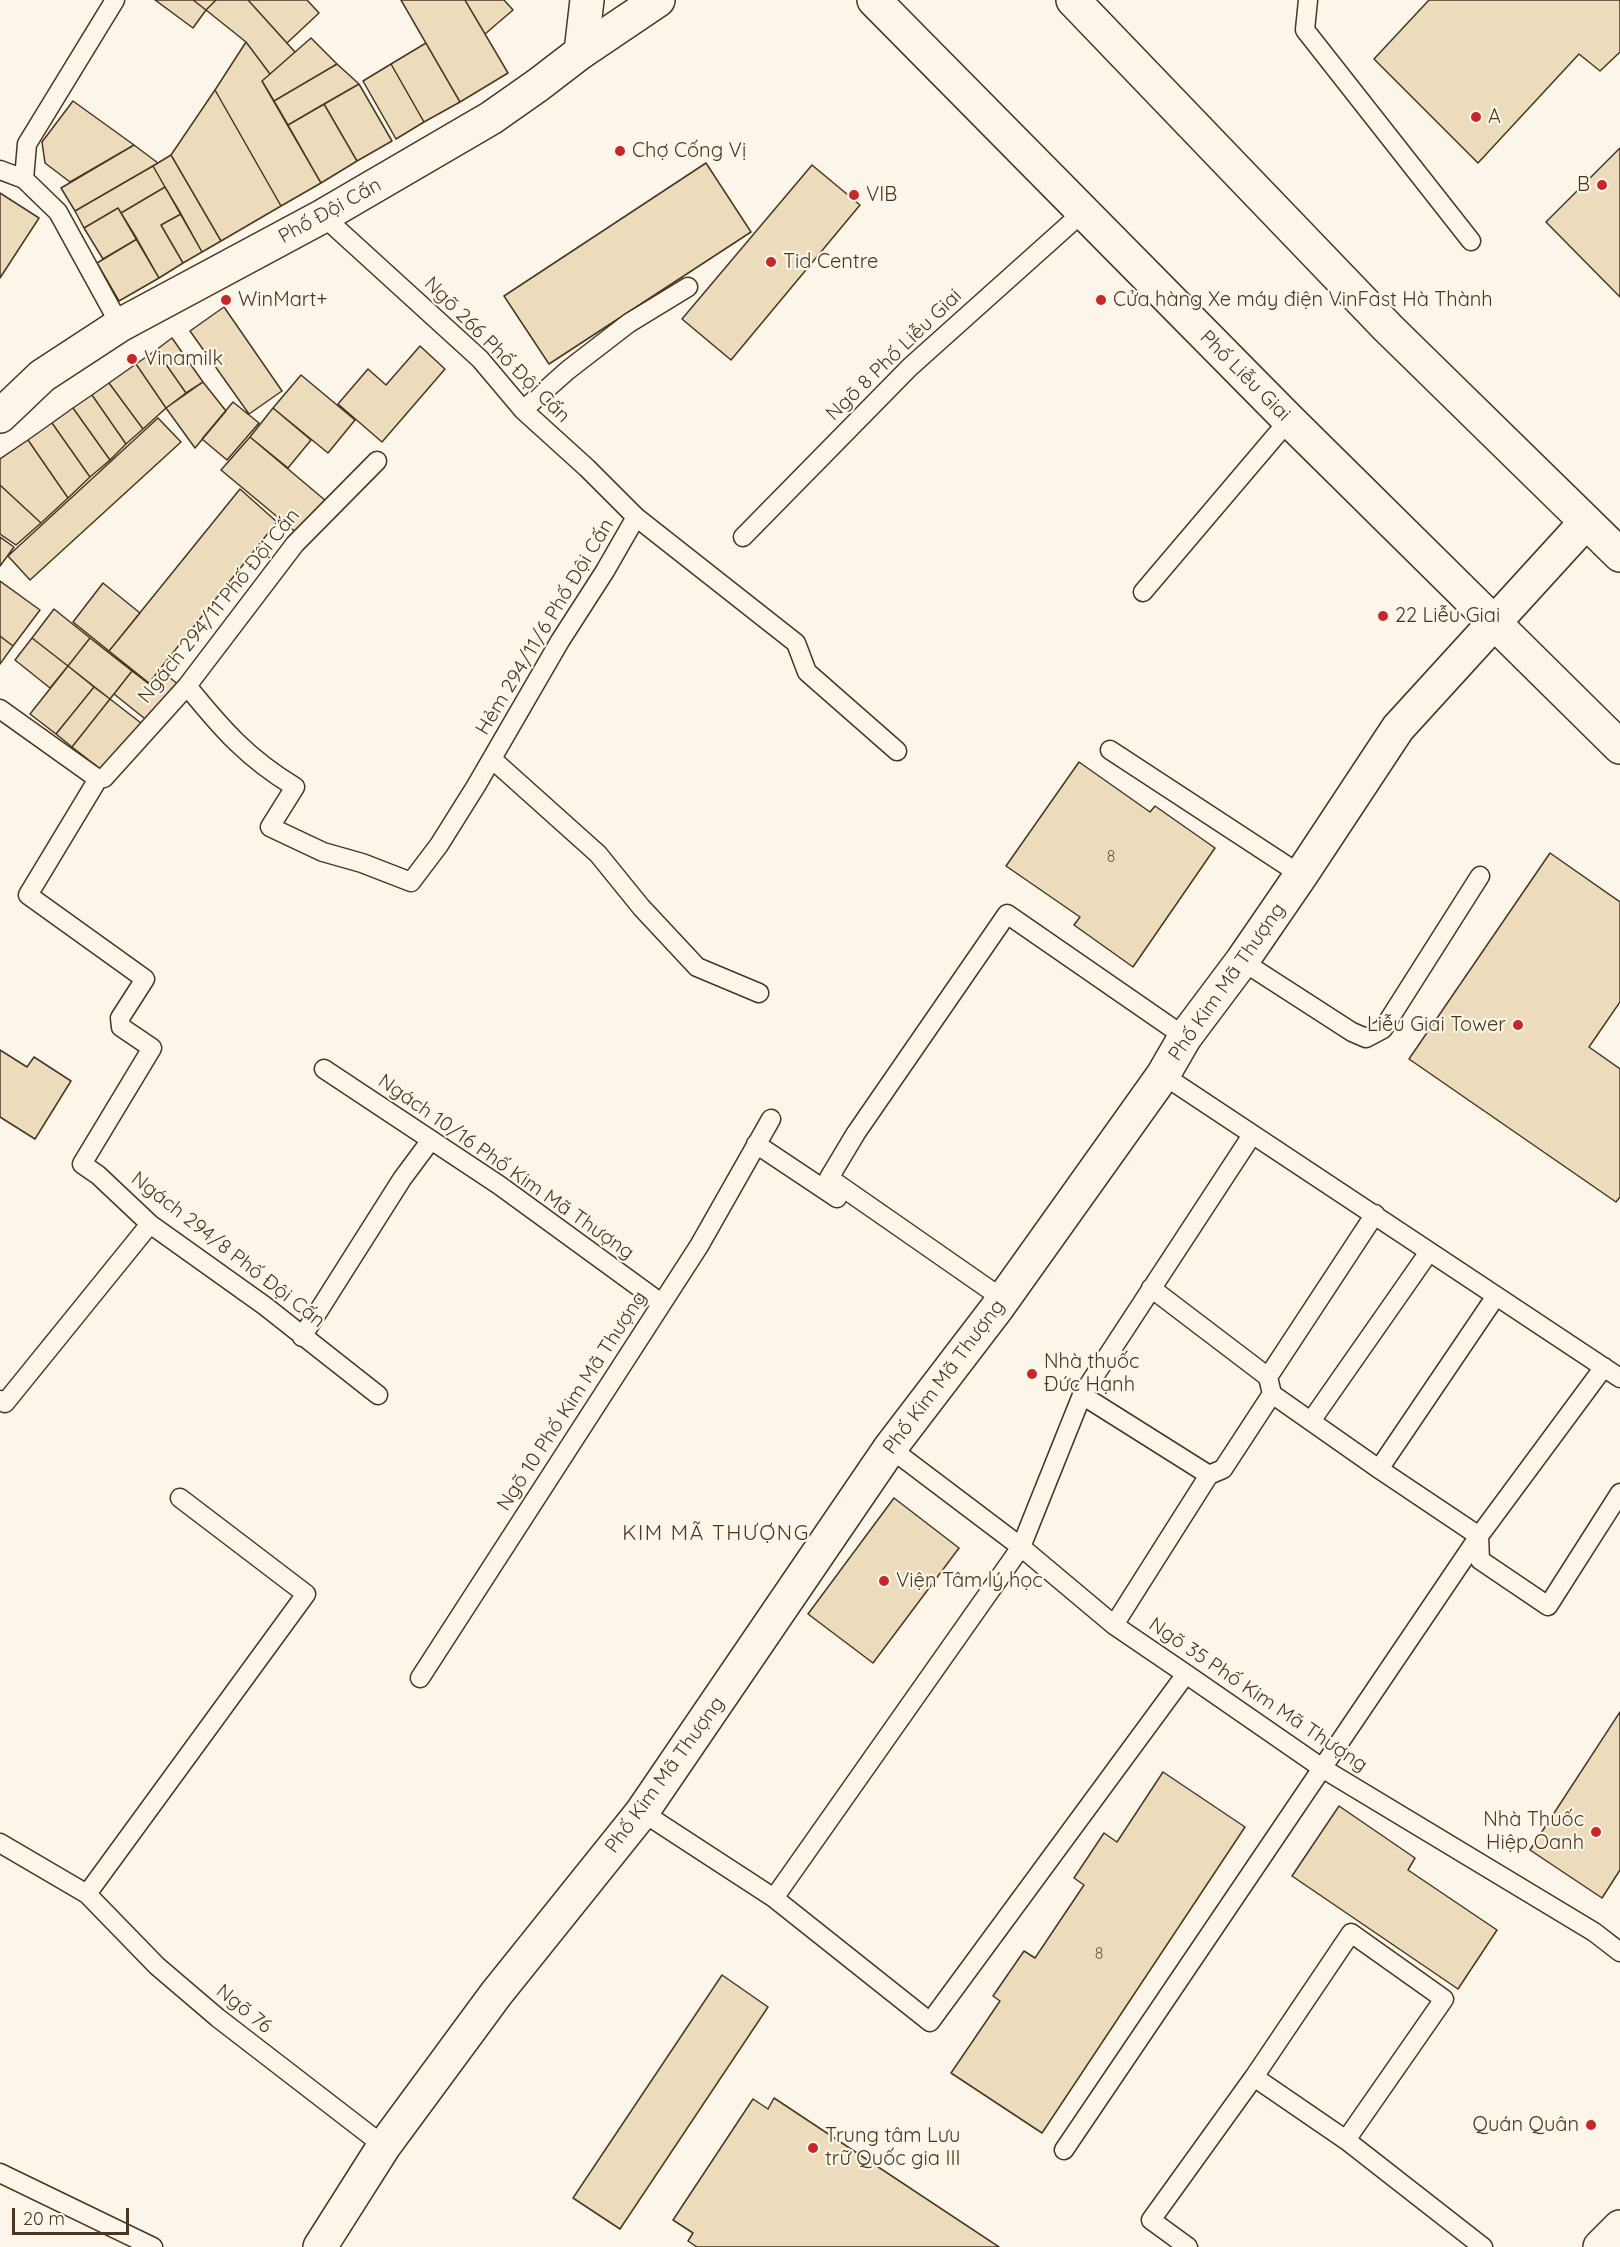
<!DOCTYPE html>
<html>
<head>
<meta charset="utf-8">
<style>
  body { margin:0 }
  #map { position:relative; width:1620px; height:2247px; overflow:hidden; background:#fbf6e9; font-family:Quicksand,sans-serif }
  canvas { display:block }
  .scale { position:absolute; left:12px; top:2208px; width:117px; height:27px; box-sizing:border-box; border:3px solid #4a3520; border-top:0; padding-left:8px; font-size:18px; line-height:21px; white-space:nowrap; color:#4a3520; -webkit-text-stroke:4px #fbf6e9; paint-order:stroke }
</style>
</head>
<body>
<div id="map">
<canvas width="1620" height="2247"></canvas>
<div class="scale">20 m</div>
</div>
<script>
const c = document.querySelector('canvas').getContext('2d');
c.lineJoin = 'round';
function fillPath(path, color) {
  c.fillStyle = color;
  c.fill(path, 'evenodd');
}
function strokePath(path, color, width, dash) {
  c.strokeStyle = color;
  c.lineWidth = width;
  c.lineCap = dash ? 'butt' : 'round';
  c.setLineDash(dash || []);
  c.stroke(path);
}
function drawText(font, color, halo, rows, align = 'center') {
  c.font = font + ' Quicksand,sans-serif';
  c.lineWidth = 4.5;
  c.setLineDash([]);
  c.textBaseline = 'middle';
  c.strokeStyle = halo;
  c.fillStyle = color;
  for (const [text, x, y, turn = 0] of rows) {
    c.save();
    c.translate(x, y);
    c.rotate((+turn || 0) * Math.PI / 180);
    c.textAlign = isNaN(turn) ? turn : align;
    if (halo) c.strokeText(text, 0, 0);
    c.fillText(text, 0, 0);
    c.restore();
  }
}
const building = new Path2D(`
  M155,0H193L206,10L193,28Z
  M193,0H216L206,10Z
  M216,0H248L295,52L270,74L246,42L206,10Z
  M248,0H307L319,13L287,43Z
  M401,0H465L508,73L460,102Z
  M465,0H504L513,10L485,34Z
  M1429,0H1620V52L1600,71L1579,54L1478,163L1374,59Z
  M311,38L337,64L274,101L262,81Z
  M246,42L270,74L262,81L321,183L281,206L215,90Z
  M426,43L460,102L424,122L391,64Z
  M337,64L359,84L288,125L274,101Z
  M391,64L424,122L396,139L363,81Z
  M359,84L392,141L357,161L324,104Z
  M215,90L281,206L221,241L171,155Z
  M73,101L134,145L70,182L45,163L42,142Z
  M324,104L357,161L321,183L288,125Z
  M134,145L158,163L75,211L61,188Z
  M1620,148V297L1546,222Z
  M171,155L221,241L202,252L153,166Z
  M706,163L751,232L549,364L504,296Z
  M812,165L860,205L731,360L682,319Z
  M153,166L165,187L121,213L118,208L84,228L75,211Z
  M165,187L181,214L161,225L183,263L159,278L121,213Z
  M0,193L39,218L0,278Z
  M118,208L137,239L103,259L84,228Z
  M181,214L202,252L183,263L161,225Z
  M137,239L159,278L119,301L97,263Z
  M224,307L282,391L249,414L190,331Z
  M172,338L203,382L186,393L156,350Z
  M420,346L445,369L382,442L338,404L368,369L386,385Z
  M156,350L186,393L166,408L136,364Z
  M136,364L166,408L143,429L109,383Z
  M301,375L355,420L328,453L273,408Z
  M203,382L226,411L195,448L166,408Z
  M109,383L143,429L126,444L92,395Z
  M92,395L126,444L110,460L73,408Z
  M233,402L259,423L227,460L202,439Z
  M73,408L110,460L90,477L52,423Z
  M273,408L311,440L288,468L250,437Z
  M158,418L181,442L30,580L8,556Z
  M52,423L90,477L68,498L28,440Z
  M250,437L326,501L298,534L221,470Z
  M28,440L68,498L41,523L0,485V459Z
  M0,485L41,523L16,545L0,534Z
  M240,489L277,522L149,683L109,651Z
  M0,537L14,547L0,566Z
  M0,581L40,610L13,646L0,636Z
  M103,583L140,613L109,651L73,622Z
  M54,609L90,638L68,666L32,638Z
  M0,636L13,646L0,664Z
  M32,638L68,666L50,688L15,660Z
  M90,638L132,671L110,699L68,666Z
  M68,666L94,687L56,734L30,714Z
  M160,670L179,685L149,722L114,694L132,671L149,684Z
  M94,687L110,699L72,747L56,734Z
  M110,699L141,723L103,771L72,747Z
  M1079,762L1150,812L1155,806L1215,848L1133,967L1074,925L1080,917L1006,866Z
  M1550,853L1620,902V1002L1589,1047L1620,1069V1197L1616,1202L1409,1059Z
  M0,1050L27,1067L34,1057L71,1081L35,1139L0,1117Z
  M894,1498L959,1548L873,1663L808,1614Z
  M1620,1712V1870L1602,1898L1530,1850Z
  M1163,1772L1245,1827L1042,2133L951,2073L1000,2001L993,1996L1024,1951L1035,1958L1084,1885L1074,1878L1104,1833L1117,1842Z
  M1339,1806L1415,1858L1408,1870L1497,1930L1458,1989L1292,1876Z
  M722,1975L768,2007L620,2229L573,2198Z
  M774,2098L999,2247H697L688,2241L693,2233L673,2220L753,2099L768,2109Z`);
fillPath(building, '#ecdcbc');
strokePath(building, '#4a3520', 1.5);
const service = new Path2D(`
  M1308,0L1305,30L1471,241
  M0,170L24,179L58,212L120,325
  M24,179L27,144L115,0
  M323,216L480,359L523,410L587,468L636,517L796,643L807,672L897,751
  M523,410L568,370L629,323L688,287
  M743,537L910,367L1083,212
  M1143,592L1289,420
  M187,686C222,729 247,758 295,787L270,827L323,852L362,863L411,882L439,845L476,786L560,641L605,571L636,517
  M0,709L98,779
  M1110,750L1301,875
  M492,759L598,854L641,907L697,967L759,993
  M98,779L28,895L145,979L120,1018L121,1027L152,1048L82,1164L98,1175L150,1224L265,1306L378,1395
  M98,779L104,778L187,686L295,544L377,461
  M1242,961L1352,1032L1366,1038L1383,1029L1480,876
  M324,1069L499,1185L661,1303
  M1163,1075L1620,1378
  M756,1144L837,1198
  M1151,1288L1268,1377L1272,1394L1379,1469L1479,1536L1480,1560L1548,1606L1620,1493
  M1003,1299L829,1178L856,1133L1007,914L1185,1037
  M302,1337L402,1179L431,1140
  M1268,1377L1375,1214
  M1082,1395L1209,1475
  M0,1400L5,1403L150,1224
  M1311,1421L1429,1252
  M890,1448L1021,1547L1114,1625L1186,1674L1322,1768L1594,1932L1620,1952
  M1379,1469L1496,1296
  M1114,1625L1209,1475L1223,1469L1272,1394
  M420,1678L699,1246L771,1119
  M642,1812L774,1898L930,2022L1186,1674
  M0,1843L87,1894L157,1966L218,2018L384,2146
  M87,1894L306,1594L180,1498
  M774,1898L1021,1547L1082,1395L1252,1135
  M1254,2077L1346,2140L1483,2247
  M1064,2150L1479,1536L1604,1367
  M0,2173L153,2247
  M1188,2247L1151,2220L1254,2077L1351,1933L1444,1999L1346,2140`);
const minor = new Path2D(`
  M320,2247L384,2146L496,1994L642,1812L890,1448L997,1308L1163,1075L1185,1037L1242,961L1301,875L1398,728L1586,522`);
const tertiary = new Path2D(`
  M0,416L42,376L120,325L323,216L491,118L538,85L581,52L658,0
  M1600,2247L1620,2227`);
const primary = new Path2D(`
  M874,0L1289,420L1620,747
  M1073,0L1388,328L1620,555
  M581,52L587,0`);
strokePath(service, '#4a3520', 21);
strokePath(minor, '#4a3520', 36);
strokePath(tertiary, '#4a3520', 36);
strokePath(primary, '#4a3520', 36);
strokePath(service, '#fbf6e9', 18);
strokePath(minor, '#fbf6e9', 33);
strokePath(tertiary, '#fbf6e9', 33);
strokePath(primary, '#fbf6e9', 33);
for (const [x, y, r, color] of [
  [1476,117,6,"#c62828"],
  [620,151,6,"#c62828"],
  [1602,185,6,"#c62828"],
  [854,195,6,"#c62828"],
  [771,262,6,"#c62828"],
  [226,300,6,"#c62828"],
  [1101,300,6,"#c62828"],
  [132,359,6,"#c62828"],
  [1383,616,6,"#c62828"],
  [1518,1025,6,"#c62828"],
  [1032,1374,6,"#c62828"],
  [884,1581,6,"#c62828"],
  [1596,1832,6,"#c62828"],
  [1591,2125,6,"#c62828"],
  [813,2148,6,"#c62828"]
]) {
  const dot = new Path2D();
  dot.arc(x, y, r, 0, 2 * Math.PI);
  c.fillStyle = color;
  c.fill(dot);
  strokePath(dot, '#fbf6e9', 2);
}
drawText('16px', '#725f47', null, [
  ["8",1111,857],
  ["8",1099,1954]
]);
drawText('20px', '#4a3520', '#fbf6e9', [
  ["A",1488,117],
  ["Chợ Cống Vị",632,151],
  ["B",1590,185,"right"],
  ["VIB",866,195],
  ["Tid Centre",783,262],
  ["WinMart+",238,300],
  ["Cửa hàng Xe máy điện VinFast Hà Thành",1113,300],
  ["Vinamilk",144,359],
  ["22 Liễu Giai",1395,616],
  ["Liễu Giai Tower",1506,1025,"right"],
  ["Nhà thuốc",1044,1362],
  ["Đức Hạnh",1044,1385],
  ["Viện Tâm lý học",896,1581],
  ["Nhà Thuốc",1584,1820,"right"],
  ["Hiệp Oanh",1584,1843,"right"],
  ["Quán Quân",1579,2125,"right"],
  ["Trung tâm Lưu",825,2136],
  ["trữ Quốc gia III",825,2159]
], 'left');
drawText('20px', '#4a3520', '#fbf6e9', [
  ["Phố Đội Cấn",330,211,-29],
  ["Ngõ 266 Phố Đội Cấn",497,350,45],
  ["Ngõ 8 Phố Liễu Giai",894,355,-44],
  ["Phố Liễu Giai",1245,376,45],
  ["Ngách 294/11 Phố Đội Cấn",219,606,-51],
  ["Hẻm 294/11/6 Phố Đội Cấn",545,627,-59],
  ["Phố Kim Mã Thượng",1227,982,-55],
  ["Ngách 10/16 Phố Kim Mã Thượng",506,1167,35],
  ["Ngách 294/8 Phố Đội Cấn",228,1250,38],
  ["Phố Kim Mã Thượng",944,1377,-53],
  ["Ngõ 10 Phố Kim Mã Thượng",572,1401,-57],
  ["Ngõ 35 Phố Kim Mã Thượng",1258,1695,34],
  ["Phố Kim Mã Thượng",665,1775,-54],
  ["Ngõ 76",244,2009,39]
]);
c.letterSpacing = '1.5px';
drawText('21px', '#4a3520', '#fbf6e9', [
  ["KIM MÃ THƯỢNG",716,1534]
]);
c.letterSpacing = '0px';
</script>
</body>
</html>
